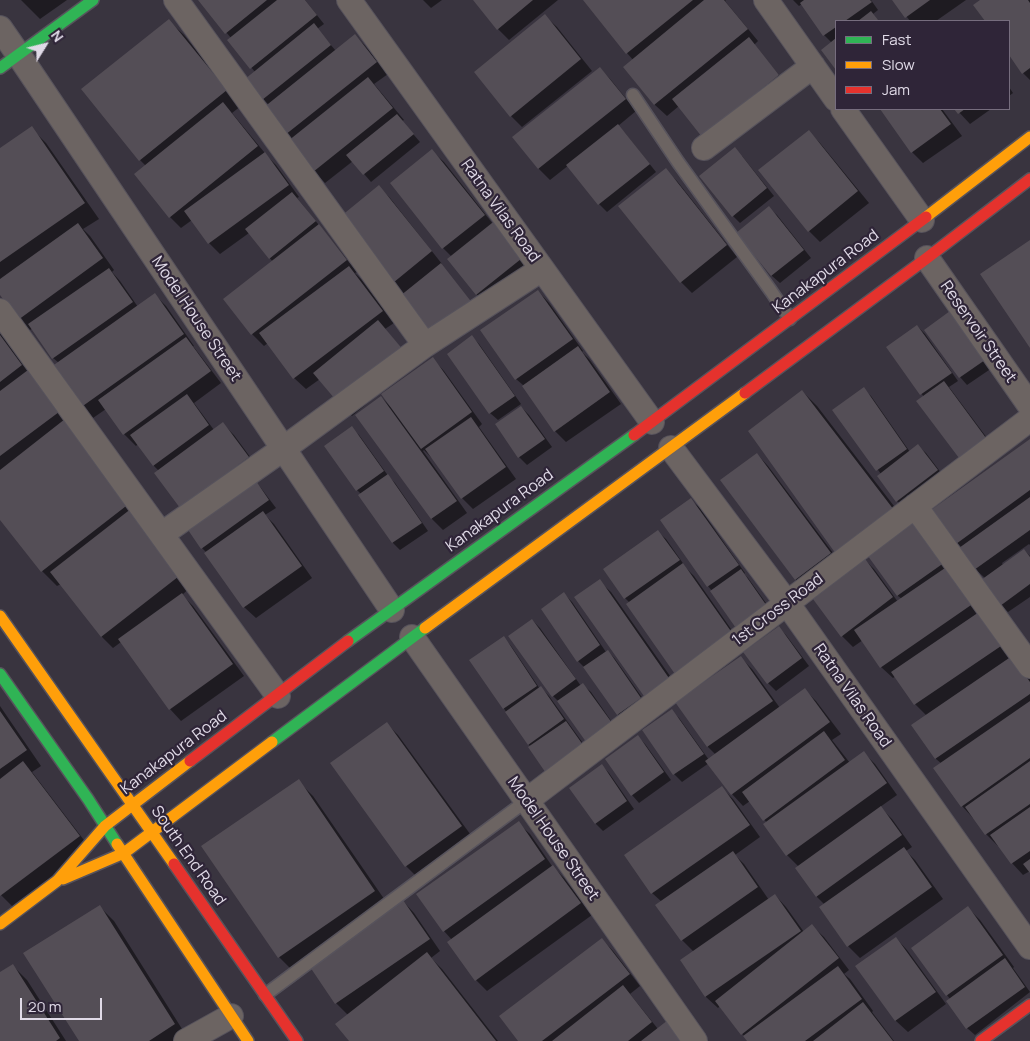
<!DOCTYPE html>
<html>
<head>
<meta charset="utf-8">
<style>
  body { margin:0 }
  #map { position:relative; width:1030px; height:1041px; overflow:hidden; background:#39343f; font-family:Manrope,sans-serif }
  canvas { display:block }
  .legend { position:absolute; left:835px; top:20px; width:175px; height:90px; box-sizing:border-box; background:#2f2538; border:1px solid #766d7e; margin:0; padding:6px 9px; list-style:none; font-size:15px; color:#e0dae7 }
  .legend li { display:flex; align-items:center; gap:10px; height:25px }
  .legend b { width:25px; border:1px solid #766d7e }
  .north { position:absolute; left:20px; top:20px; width:50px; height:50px; -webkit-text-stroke:4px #2f2538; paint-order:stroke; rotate:54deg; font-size:14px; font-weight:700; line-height:20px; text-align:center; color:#e0dae7 }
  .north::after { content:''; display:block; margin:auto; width:18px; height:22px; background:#e0dae7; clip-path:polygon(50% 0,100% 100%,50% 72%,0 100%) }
  .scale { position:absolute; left:20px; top:998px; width:82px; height:22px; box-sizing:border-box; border:2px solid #e0dae7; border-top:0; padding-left:6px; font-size:15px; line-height:18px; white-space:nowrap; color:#e0dae7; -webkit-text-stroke:4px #2f2538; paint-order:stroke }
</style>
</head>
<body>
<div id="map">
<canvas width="1030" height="1041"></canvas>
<ul class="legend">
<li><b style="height:6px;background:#30b455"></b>Fast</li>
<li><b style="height:6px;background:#ff9f0a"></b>Slow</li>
<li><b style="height:6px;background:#e5322d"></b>Jam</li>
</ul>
<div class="north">N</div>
<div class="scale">20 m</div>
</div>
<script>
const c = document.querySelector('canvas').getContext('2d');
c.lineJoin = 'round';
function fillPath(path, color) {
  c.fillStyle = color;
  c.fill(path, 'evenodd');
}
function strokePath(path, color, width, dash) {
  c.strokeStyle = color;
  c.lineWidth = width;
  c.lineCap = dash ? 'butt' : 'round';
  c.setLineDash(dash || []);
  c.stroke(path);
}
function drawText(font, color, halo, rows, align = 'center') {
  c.font = font + ' Manrope,sans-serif';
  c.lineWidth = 4.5;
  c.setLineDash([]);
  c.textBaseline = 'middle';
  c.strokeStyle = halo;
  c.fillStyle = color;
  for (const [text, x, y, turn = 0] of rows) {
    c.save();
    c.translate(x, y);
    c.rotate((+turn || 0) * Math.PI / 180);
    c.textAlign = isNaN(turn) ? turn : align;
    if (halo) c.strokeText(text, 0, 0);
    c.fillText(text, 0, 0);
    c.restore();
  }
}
fillPath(new Path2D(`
  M21,0H67L40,19Z
  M199,0H305L324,24L317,29L336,51L355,35L366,47L388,74L374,84L404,120L402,121L420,142L371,182L353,161L325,183L314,171L286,135L269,105L263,99L255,72L229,40L231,38Z
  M423,0H442L431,8Z
  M475,0H558L509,40L498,29Z
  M584,0H726L725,1L758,41L754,45L789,87L714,147L679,106L667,116L655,105L624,67L633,60L627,53Z
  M793,0H871L878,10L873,14L879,21H836V68L823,51L832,43L824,35L802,4L799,6Z
  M894,0H966L936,21H910Z
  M982,0H1030V80L1023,73L1009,53V21H986L975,5Z
  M545,16L557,27L592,71L522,127L511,116Z
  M169,21L184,35L241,106L232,113L269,158L276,165L299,197L297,198L357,272L355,273L361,279L394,323L385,329L415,364L352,416L341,405L320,379L306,389L294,378L268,343L264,346L252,334L225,299L273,262L249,233L220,254L209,243L192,220L181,228L170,217L146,166L140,160Z
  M600,68L611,80L636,111L618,126L625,133L656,172L607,212L599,204L569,165L550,180L539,169L513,137Z
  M1009,87L1013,93L1009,96Z
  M881,109H942L962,136L923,163L912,152Z
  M956,109H991L970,124Z
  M31,128L46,143L99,219L83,229L90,236L114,270L112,272L120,281L138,307L155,295L166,306L194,346H193L221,383L194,403L214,430L222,423L234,435L259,469L192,518L159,471L154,466L138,444L136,446L124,434L106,409L93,418L81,407L59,363L53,358L33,328L30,330L18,319L0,293V150Z
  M809,132L820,143L869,203L820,242L809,231Z
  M432,151L444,162L493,224L533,263L485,302L477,295L449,259L452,257L443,248Z
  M742,156L774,196L740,223L733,216Z
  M665,170L677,181L737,257L692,293L681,282Z
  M379,187L390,198L442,264L440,265L435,347L337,221Z
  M769,208L777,215L811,258L780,283L772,276L738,233Z
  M538,291L549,303L583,351L582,352L589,359L621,404L566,442L555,431L523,385L516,379Z
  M958,321L992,368L967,385L960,377Z
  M917,326L925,334L958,381L949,387L993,446L924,397L888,348Z
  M0,333L193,585L182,595L193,606L244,676L181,721L170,709L121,642L113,648L102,637L61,584L57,586L42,571L0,518Z
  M472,337L479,344L521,404L498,420L490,413Z
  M433,359L444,371L482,424L479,427L516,479L473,509L462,498L433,459L424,450L423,451L467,513L443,530L432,519L357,415L381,397L391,407Z
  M863,389L871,396L910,452L918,446L926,453L945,478L905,509L897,501L878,477L881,474L834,410Z
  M802,391L817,406L907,523L916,517L1030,679V871L1023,875L1012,863L999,845L998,846L986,834L974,817L973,818L962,806L942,764L936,759L913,725L927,716L915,704L896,676L893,678L881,667L863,640L853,647L842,636L851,566ZM869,556L898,596L902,599L898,602L874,569L864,559Z
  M521,407L529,415L552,447L527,465L519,457L496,425Z
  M351,428L359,435L389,477L395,483L428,531L400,550L393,543L360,496L361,494L357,490Z
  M1030,440V545L1029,544L1002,563L1003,565L1024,550L1030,556V597L1008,612L1001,605L985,578L975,569L960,548L961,547L957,543Z
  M757,454L768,466L842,565L807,591L796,580L722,480Z
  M254,480L261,488L276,508L265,515L274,524L312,578L256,618L244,607L207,553L202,548Z
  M691,500L699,507L745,573L744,574L748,578L776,617L712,591L708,586Z
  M658,532L666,539L687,569L694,576L745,649L630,603L625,598L605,570Z
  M599,581L611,592L682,693L659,709Z
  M564,594L572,602L606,652L608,651L615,659L648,706L625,722L618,714L584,667L578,661Z
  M532,620L540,628L581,686L583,685L591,692L621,735L561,704L553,696Z
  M778,627L786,635L809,666L776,691L768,683L745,652Z
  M504,638L511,646L540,689L541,688L549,696L595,760L531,747L528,744L471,660Z
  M741,658L752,669L780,708L805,690L816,701L841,734L832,740L850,763L864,753L875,764L897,795L880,807L892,819L912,847L906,851L915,860L943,899L860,958L848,946L821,908L825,905L817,897L797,868L799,867L787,855L767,823L750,801L743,806L732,794L709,763L682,782L674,774L643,731L671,711L679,718L709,760L716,755L708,747L677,703Z
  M0,706L41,766L32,772L90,848L12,906L0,894Z
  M387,724L398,735L473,838L418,878L406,866L332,763Z
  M638,737L645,744L671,780L639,803L632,795Z
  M602,766L609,773L634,809L603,831L595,823Z
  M298,781L313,796L389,906L294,972L279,957Z
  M722,788L733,799L760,837L735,855L744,864L769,900L775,895L786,907L804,932L812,926L824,937L849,970L844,974L850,979L873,1011L872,1012L894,1041H748L720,1006L718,1008L706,997L681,961L694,952L682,940L657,906L662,902L652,893L626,855Z
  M518,823L530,834L552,866L564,878L592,915L487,991L476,980L452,940L444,931Z
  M403,901L414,913L440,951L431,958L442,969L498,1041H350L348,1015L336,1003L310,965Z
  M99,906L114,921L189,1040L188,1041H81Z
  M968,908L980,920L1014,967L1013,968L1030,992L975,1035L967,1028L950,999L947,995Z
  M896,938L907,950L946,1004L908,1032L896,1021L857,966Z
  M602,939L613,951L640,986L630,994L658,1029L686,1041H520Z
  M12,965L27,980L66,1041H0V973Z`), '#0007');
fillPath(new Path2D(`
  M198,0H267L225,34Z
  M277,0H305L317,15L250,69L227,40Z
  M473,0H533L497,30Z
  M583,0H693L626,54Z
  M704,0H724L748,29L654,105L623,67Z
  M804,0H870L872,2L845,21H836V27L823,36L800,3Z
  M892,0H930L905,18Z
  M980,0H1028L1030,3V68L1022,74L1009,55V21H985L973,5Z
  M871,11L879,21H858Z
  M545,14L581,59L510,117L474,72Z
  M169,19L227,90L139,161L81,89Z
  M314,23L331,45L262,100L245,79Z
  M355,34L377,62L285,135L263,108Z
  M749,37L779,75L702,137L672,99Z
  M836,38V70L821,50Z
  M600,67L626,99L538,169L512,137Z
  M368,77L393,108L313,172L288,141Z
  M223,102L258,146L169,218L134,174Z
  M880,109H940L951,124L911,153Z
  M954,109H965L958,114Z
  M397,114L414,134L363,175L346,155Z
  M618,124L650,164L598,205L566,165Z
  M32,126L85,203L0,262V148Z
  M809,130L858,191L808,232L758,170Z
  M735,147L767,188L732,217L699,176Z
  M432,149L485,215L442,249L390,183Z
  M265,152L289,185L208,244L184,211Z
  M666,168L727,245L680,283L618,206Z
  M379,185L432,251L388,287L335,221Z
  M292,192L316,221L269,259L245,229Z
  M769,206L804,250L771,276L736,233Z
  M497,219L526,255L476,295L447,259Z
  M78,223L103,258L18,320L0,295V279Z
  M319,224L347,260L251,335L223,299Z
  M1030,240V348L980,274Z
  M441,263L473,304L427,340L395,300Z
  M349,266L383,311L293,379L259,333Z
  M109,268L133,302L52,359L28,324Z
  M538,290L573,339L515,380L480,330Z
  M155,293L184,334L80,408L51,367Z
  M950,311L985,360L959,378L924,330Z
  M378,320L405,352L340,405L313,373Z
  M917,325L952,373L920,395L886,347Z
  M0,335L22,365L0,382Z
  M472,335L515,396L489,414L447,354Z
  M186,337L211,371L123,435L98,400Z
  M578,346L610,392L554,432L522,386Z
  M433,357L472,412L421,449L381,394Z
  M28,370L59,412L0,456V391Z
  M944,381L986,438L959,458L916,401Z
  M864,387L907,449L876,471L832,410Z
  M802,390L894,510L836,554L748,431Z
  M187,394L209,425L153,466L130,435Z
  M381,396L457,501L431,519L355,415Z
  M521,406L545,439L518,458L495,424Z
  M471,417L506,467L461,499L425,449Z
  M65,419L130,503L41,572L0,520V470Z
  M223,422L249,457L180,508L154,473Z
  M352,426L384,471L356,491L324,446Z
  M1030,439V490L956,544L931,510Z
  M918,444L938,470L896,502L877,476Z
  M757,453L831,553L795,580L720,480Z
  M388,474L422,523L392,543L358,495Z
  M254,478L269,500L201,549L186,527Z
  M1030,497V530L974,570L959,548Z
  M691,498L739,565L707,587L660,520Z
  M132,508L183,573L101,637L50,572Z
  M263,511L302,566L243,608L204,553Z
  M916,515L948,560L897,596L865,552Z
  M658,530L680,560L624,599L603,569Z
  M1024,549L1030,557V584L1000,606L981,580Z
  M863,556L893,597L841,637L810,595Z
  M683,563L735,637L677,677L626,604Z
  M948,566L974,603L880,668L854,630Z
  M741,569L769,609L738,631L710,591Z
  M600,579L671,681L646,699L574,597Z
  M564,592L600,645L577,662L541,609Z
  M182,593L233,664L169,710L118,639Z
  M982,610L1004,644L914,705L891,672Z
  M532,619L576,679L552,697L508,636Z
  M779,626L802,658L767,684L743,652Z
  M504,636L537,686L503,709L469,660Z
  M608,650L641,698L617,715L583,667Z
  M741,656L773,701L707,747L675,702Z
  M1012,656L1030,682V694L935,759L911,725Z
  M583,683L615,727L589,746L557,701Z
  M541,686L564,719L528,745L505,712Z
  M805,688L830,722L731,795L705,761Z
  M1030,701V758L961,807L933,768Z
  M672,709L704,754L673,775L642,730Z
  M0,711L27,750L0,769Z
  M566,721L588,752L550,779L528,747Z
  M387,722L462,826L405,867L330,763Z
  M824,731L845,760L763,821L742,792Z
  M638,735L664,772L631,796L605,759Z
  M864,751L887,783L786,856L763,824Z
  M23,761L80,836L0,896V779Z
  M1030,761V804L985,835L965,807Z
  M602,764L627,801L595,824L569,788Z
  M299,779L375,891L278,958L201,846Z
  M722,786L750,825L651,894L624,855Z
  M881,806L902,835L816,897L795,868Z
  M1030,807V851L1011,864L990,835Z
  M519,821L545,859L443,932L416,894Z
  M904,847L932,887L847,947L819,907Z
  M733,851L758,887L681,941L655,905Z
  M1030,859V873L1023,864Z
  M553,865L581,903L475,981L447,942Z
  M775,894L801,931L705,997L680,960Z
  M403,900L430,939L335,1004L308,964Z
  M100,905L175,1024L149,1041H79L23,953Z
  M968,906L1003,955L946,996L911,948Z
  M812,924L839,958L741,1035L715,1001Z
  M896,937L936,992L895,1021L855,966Z
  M602,938L630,974L542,1041H518L499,1016Z
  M427,952L496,1041H349L335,1024Z
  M1005,958L1025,987L966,1029L946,1001Z
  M13,964L60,1038L56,1041H0V972Z
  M838,966L862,999L805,1041H747L743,1036Z
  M623,985L652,1022L628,1041H552Z
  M863,1002L893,1041H813Z
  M668,1020L684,1041H641Z`), '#544e56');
const lane = new Path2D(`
  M633,95L678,162L771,291L790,319
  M265,995L526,801`);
const street = new Path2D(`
  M176,0L425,345
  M349,0L652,422
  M766,0L836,99
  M0,28L18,54L392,610
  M843,109L922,220
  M704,148L813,66
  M927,258L1030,406
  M0,311L278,696
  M671,448L787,603L1030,947
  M915,506L1030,666
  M162,534L283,449L425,345L542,269
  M412,637L695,1041
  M526,801L1030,419
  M186,1041L231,1016`);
const fast = new Path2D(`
  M0,68L93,0
  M348,641L634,435
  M0,674L88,799L117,844
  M272,742L425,628`);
const slow = new Path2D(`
  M926,217L1030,137
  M0,616L174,864
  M425,628L745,393
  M117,844L248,1041
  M63,879L124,853L272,742
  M0,924L57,881L105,826L190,761`);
const jam = new Path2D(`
  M745,393L927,258L1030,179
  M634,435L926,217
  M190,761L348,641
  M174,864L297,1041
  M981,1041L1030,1005`);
strokePath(lane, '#57535c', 15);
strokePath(street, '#57535c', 26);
strokePath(fast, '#57535c', 14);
strokePath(slow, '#57535c', 14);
strokePath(jam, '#57535c', 14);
strokePath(lane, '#6c6462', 12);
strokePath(street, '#6c6462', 24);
strokePath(fast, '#30b455', 11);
strokePath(slow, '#ff9f0a', 11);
strokePath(jam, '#e5322d', 11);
drawText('16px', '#e0dae7', '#2f2538', [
  ["Ratna Vilas Road",500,211,54],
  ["Kanakapura Road",826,272,-37],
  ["Model House Street",196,319,56],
  ["Reservoir Street",978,332,55],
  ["Kanakapura Road",500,511,-36],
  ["1st Cross Road",778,610,-37],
  ["Ratna Vilas Road",852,696,55],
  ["Kanakapura Road",174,753,-37],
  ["Model House Street",553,839,55],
  ["South End Road",188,856,55]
]);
</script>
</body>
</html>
